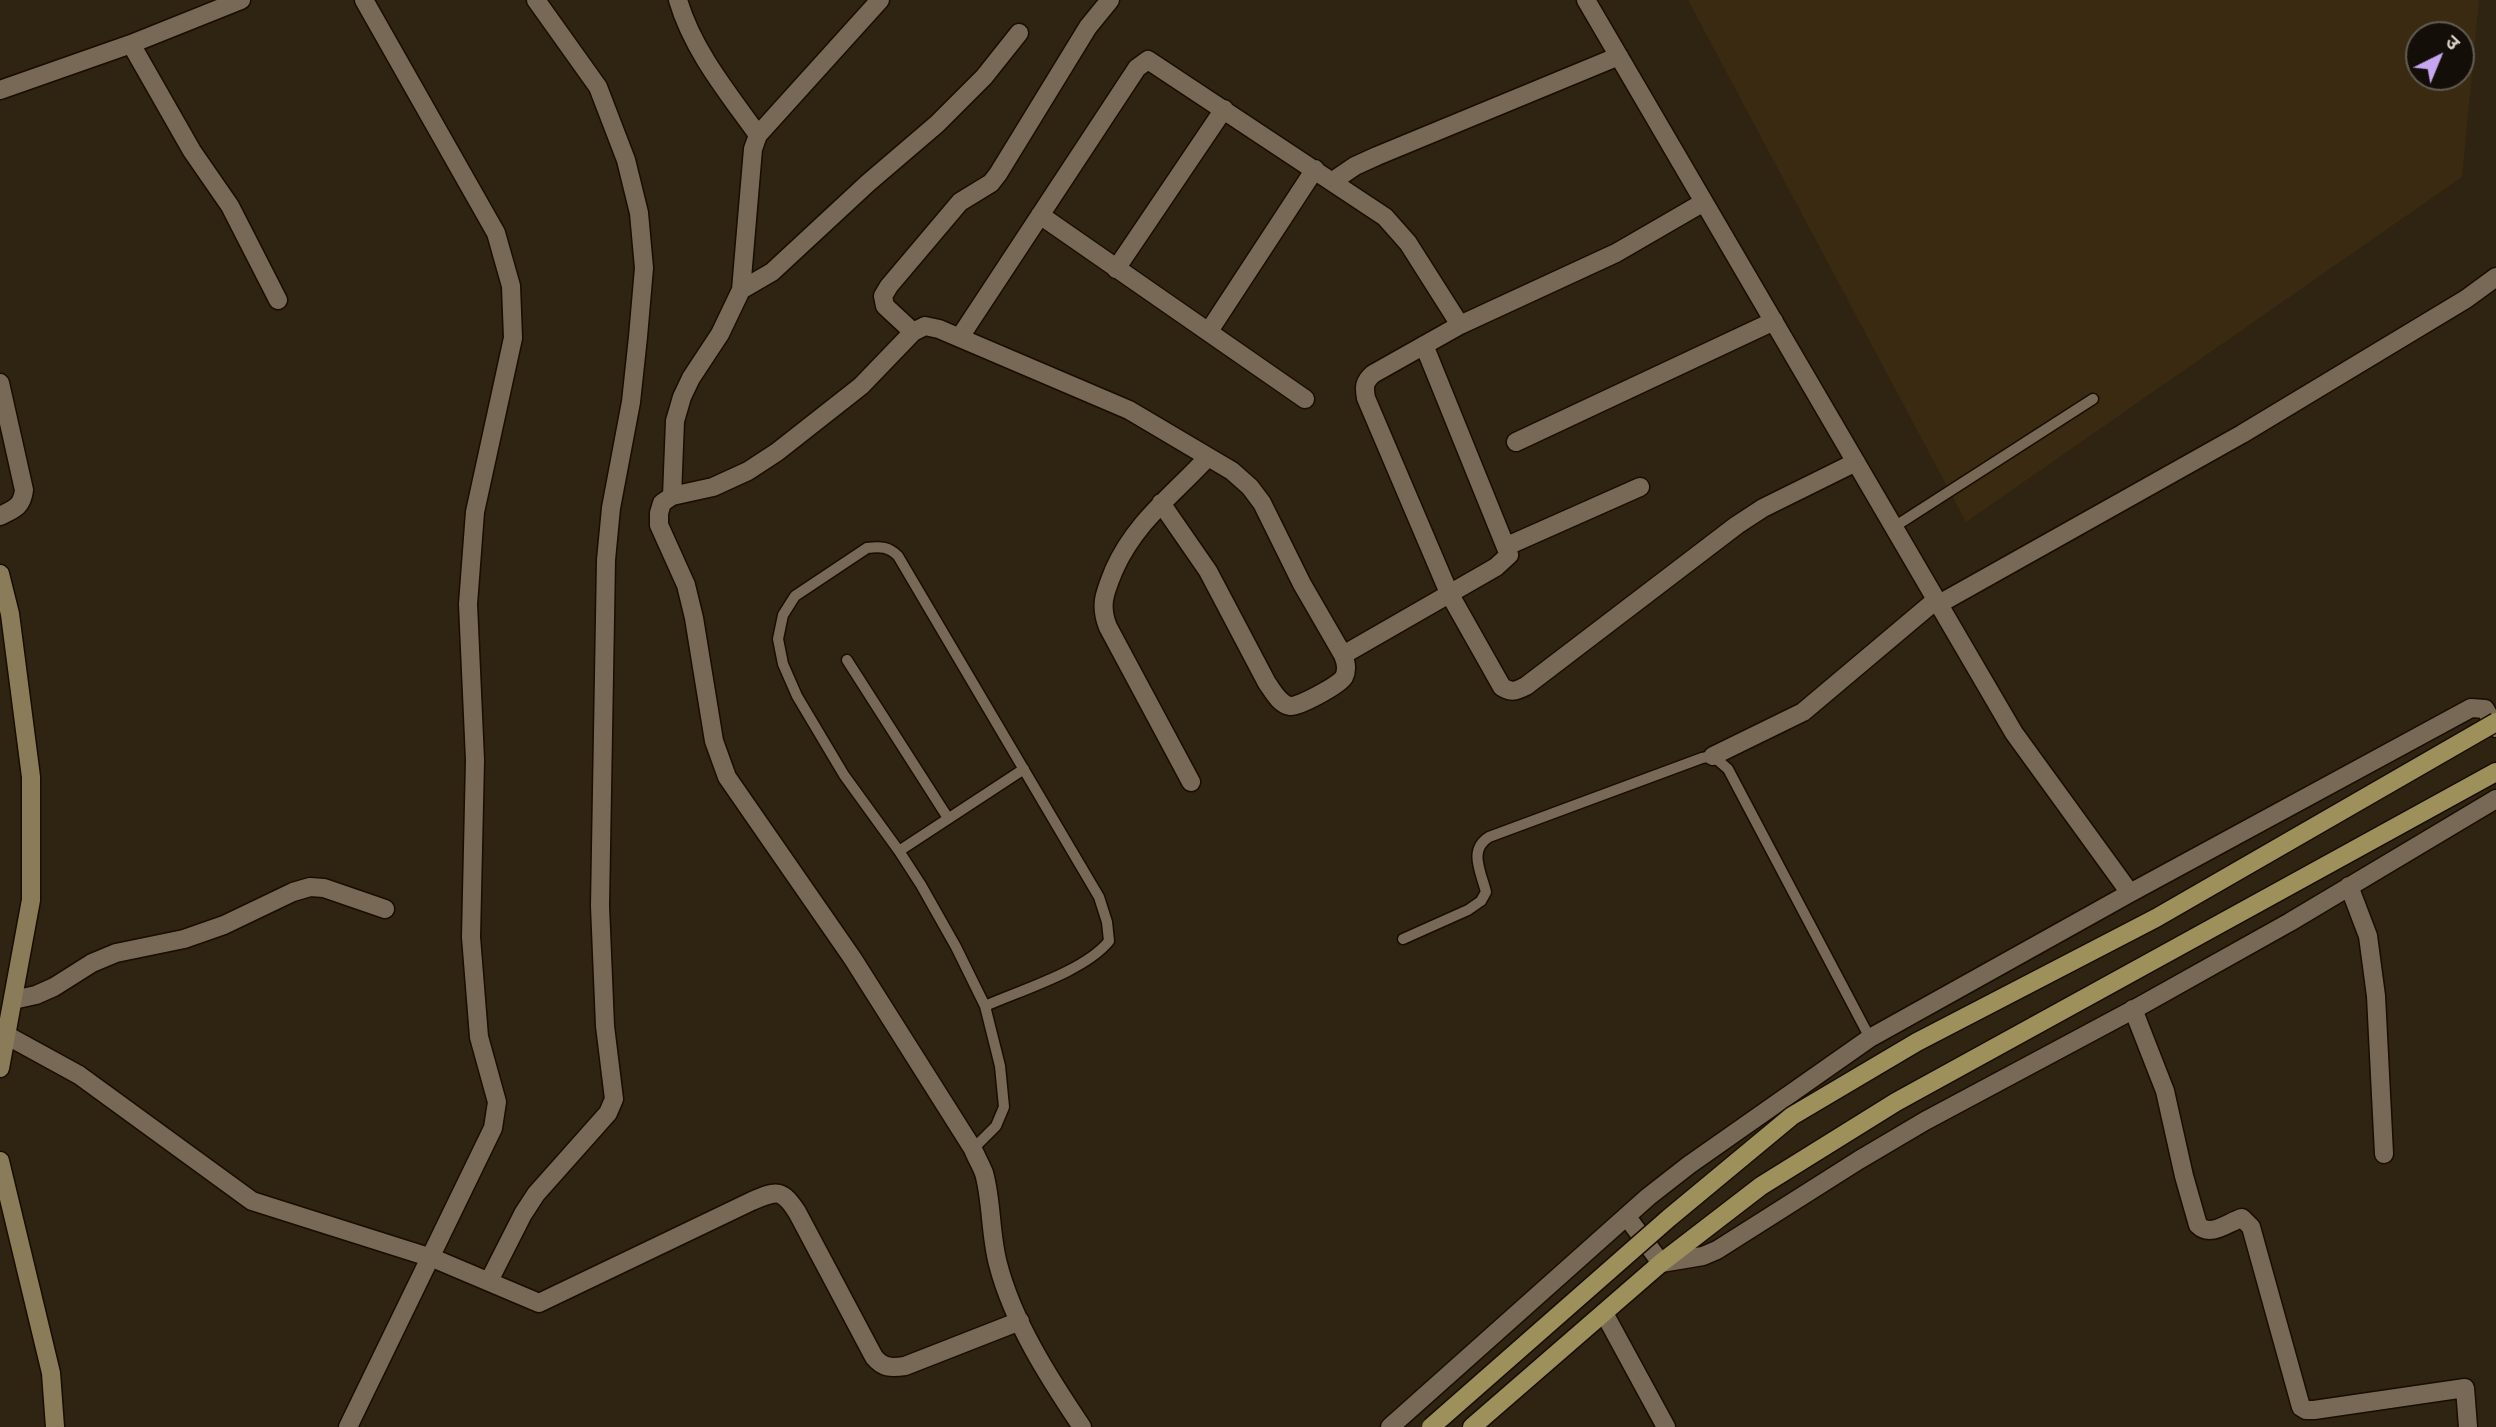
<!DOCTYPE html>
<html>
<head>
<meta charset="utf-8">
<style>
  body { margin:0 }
  #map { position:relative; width:2496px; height:1427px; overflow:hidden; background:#2f2412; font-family:"Noto Sans","Noto Sans Devanagari",sans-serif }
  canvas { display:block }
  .north { position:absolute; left:2405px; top:21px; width:70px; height:70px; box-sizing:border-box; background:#130e07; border:2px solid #625c53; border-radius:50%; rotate:43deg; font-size:19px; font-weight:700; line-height:28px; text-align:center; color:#d8d0c5 }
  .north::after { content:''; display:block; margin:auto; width:24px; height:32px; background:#c6a6f0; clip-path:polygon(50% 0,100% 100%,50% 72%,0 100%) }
</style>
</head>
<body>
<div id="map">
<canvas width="2496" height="1427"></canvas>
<div class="north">उ</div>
</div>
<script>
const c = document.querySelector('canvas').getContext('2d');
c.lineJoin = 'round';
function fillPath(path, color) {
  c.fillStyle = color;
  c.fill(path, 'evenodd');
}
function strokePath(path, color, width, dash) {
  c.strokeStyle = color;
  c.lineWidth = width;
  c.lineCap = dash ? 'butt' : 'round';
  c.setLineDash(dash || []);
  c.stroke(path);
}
fillPath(new Path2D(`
  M1688,0H2479L2462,177L1966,522ZM2419,35H2461V77H2419Z`), '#392a11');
const lane = new Path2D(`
  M1894,527L2093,399
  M847,660L948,818
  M899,851L1024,769
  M1403,939L1468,910L1481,901L1486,892C1481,872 1468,850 1489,837L1702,758L1713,756L1728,769L1870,1038
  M973,1149L996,1126L1004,1107L1000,1066L985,1006L956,947L921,885L899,851L844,775L797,696L783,664L778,639L783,615L795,596L867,548C881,546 889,547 898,556L1099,897L1107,922L1109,941C1085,971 1021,990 985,1006`);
const street = new Path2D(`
  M678,0C693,51 728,93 758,135
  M1586,0L2014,733L2130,893
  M131,44L192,151L230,206L278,300
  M0,90L131,44L241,0
  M1333,181L1355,166L1377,156L1619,56
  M1704,202L1616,253L1460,325L1373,374C1364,382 1364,387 1366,398L1449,593L1502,687C1512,693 1516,691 1526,686L1737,525L1763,508L1856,462
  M1040,215L1305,399
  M1116,269L1224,109
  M741,290L772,272L868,183L937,124L984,77L1019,33
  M1209,331L1315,169
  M913,332L885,306L883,296L889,286L960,202L991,183L998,174L1088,27L1110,0
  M960,337L1137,68L1148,60L1385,217L1408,243L1460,325
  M0,383L24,490C22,507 14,509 0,516
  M1516,442L1774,321
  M672,496L675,421L682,397L691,378L720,334L741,290L753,149L758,135L880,0
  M1507,546L1640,487
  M1343,655L1496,567L1509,555L1424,345
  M1713,756L1803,712L1936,600L1939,604L2242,434L2466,299L2496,277
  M1191,782L1108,627C1099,605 1105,592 1114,570C1136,521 1173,495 1208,457
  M2349,886L2368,936L2376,996L2384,1154
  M13,1000L36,995L54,987L92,963L116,953L184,939L224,925L293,892L310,887L324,888L385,909
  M2133,1009L2165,1091L2184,1176L2198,1225C2211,1238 2228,1222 2242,1218L2251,1227L2301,1407L2306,1410H2314L2465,1388L2468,1427
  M0,1034L6,1035L79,1075L252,1201L435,1259L539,1303L752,1201C777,1190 782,1189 797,1212L874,1357C883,1368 891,1368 905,1366L1020,1321
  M1627,1217L1661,1263L1703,1256L1717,1250L1859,1160L1925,1121L2140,1006L2290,922L2496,799
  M489,1281L523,1214L536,1194L608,1113L614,1099L605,1026L600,906L606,560L611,508L631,402L638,337L644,268L639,213L626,160L598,87L536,0
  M1604,1313L1666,1427
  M348,1427L493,1128L497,1102L479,1037L471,937L475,760L468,604L475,512L513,338L511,286L496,233L364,0
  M1082,1427C1049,1378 1013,1322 998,1264C990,1234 992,1201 984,1173C981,1165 976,1157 973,1149L853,959L727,777L714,741L694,618L686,585L659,525V513L662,503L672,496L713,487L748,471L777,452L861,386L913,332L925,326L939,329L1129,410L1232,471L1250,487L1262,503L1302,584L1343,655C1346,662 1348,669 1344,677C1339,685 1299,707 1290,706C1279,704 1273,691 1267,683L1208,571L1161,503
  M1390,1427L1648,1197L1689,1165L1870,1038L2130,893L2471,708L2485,709L2496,728`);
const secondary = new Path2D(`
  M0,574L10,614L31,777V900L0,1068
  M0,1161L51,1373L55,1427`);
const primary = new Path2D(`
  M1472,1427L1661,1263L1761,1186L1896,1102L2496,772`);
strokePath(lane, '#170d00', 13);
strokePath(street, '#170d00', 21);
strokePath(secondary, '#170d00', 21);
strokePath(primary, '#170d00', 21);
strokePath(lane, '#776955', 10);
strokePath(street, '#776955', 18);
strokePath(secondary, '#8a7c58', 18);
strokePath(primary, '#9d905b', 18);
const primaryBridge = new Path2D(`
  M1431,1427L1669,1218L1792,1116L1917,1042L2156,918L2496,722`);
strokePath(primaryBridge, '#170d00', 21, []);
strokePath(primaryBridge, '#9d905b', 18);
</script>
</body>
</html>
